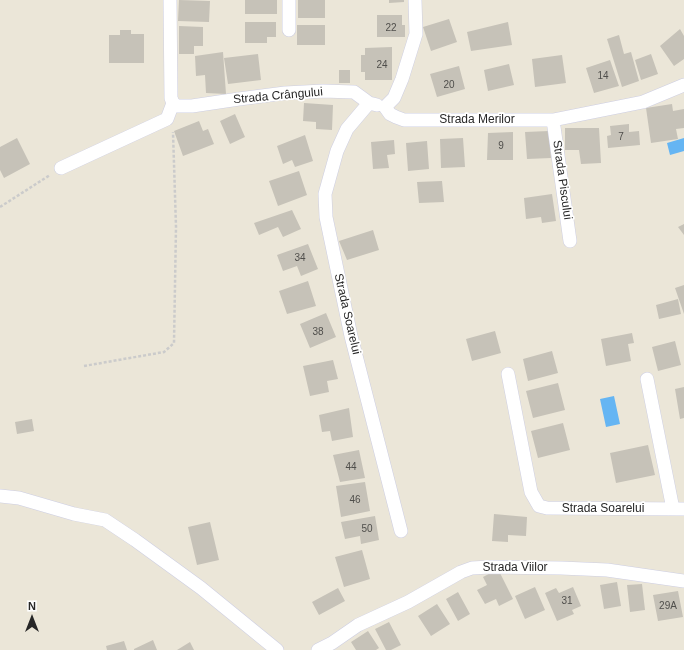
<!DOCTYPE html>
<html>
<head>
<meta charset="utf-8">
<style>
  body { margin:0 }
  #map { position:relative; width:684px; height:650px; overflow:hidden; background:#ebe6d8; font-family:Helvetica,sans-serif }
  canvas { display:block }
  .north { position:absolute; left:12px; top:598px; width:40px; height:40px; -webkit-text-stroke:3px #fff; paint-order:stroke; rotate:0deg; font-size:11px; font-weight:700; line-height:16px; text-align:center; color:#272727 }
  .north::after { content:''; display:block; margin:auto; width:14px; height:18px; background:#272727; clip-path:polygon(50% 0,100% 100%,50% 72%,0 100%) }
</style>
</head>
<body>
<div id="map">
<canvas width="684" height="650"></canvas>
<div class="north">N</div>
</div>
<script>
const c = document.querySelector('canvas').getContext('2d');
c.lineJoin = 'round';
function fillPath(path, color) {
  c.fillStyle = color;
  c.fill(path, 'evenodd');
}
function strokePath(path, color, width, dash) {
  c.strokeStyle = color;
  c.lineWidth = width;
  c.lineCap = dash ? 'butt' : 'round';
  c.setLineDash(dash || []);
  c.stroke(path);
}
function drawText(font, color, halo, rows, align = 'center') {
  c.font = font + ' Helvetica,sans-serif';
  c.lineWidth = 3.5;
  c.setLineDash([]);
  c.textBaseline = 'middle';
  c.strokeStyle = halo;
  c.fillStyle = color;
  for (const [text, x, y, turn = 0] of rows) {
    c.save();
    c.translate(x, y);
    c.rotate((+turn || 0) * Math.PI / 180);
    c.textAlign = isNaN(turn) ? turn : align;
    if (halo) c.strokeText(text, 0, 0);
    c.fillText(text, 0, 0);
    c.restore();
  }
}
fillPath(new Path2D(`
  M684,138V151L670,155L667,143Z
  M614,396L620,424L606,427L600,399Z`), '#65b5f3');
fillPath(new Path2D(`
  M179,0L210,1L209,22L178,21Z
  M245,0H277V14H245Z
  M298,0H325V18H298Z
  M389,0H404V2L389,3Z
  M377,15H402V25H405V37H377Z
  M449,19L457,42L431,51L423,27Z
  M245,22H276V37H267V43H245Z
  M508,22L512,45L471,51L467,32Z
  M297,25H325V45H297Z
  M179,26L203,27V46H194V54H179Z
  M680,29L684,36V59L674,66L660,46Z
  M120,30H131V34H144V63H109V35H120Z
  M619,35L624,54L631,52L639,81L622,87L607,39Z
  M392,47V80H365V72H361V55H365V48Z
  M223,52L226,94L206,93L205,75L196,76L195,56Z
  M258,54L261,80L228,84L224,58Z
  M651,54L658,74L641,80L635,60Z
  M562,55L566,83L535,87L532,59Z
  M610,60L619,86L594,93L586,68Z
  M509,64L514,85L488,91L484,70Z
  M459,66L465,89L437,97L430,74Z
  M339,70H350V83H339Z
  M304,103L333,105L332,130L316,129V122L303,121Z
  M672,104L673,111L684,109V128L676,129L678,139L651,143L646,108Z
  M235,114L245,137L230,144L220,121Z
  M199,121L203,131L208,129L214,144L183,156L174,131Z
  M629,124V132L639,131L640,145L608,148L607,136L611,135L610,126Z
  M565,128H599L601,163L581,164L579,150H565Z
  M549,131L551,158L527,159L525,132Z
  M513,132V160H487L488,133Z
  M305,135L313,161L295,167L292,160L283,164L277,146Z
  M17,138L30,164L4,178L0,170V147Z
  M463,138L465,167L441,168L440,139Z
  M394,140L395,154L387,155L389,168L373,169L371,142Z
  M427,141L429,169L408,171L406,143Z
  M299,171L307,195L278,206L269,181Z
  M442,181L444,202L419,203L417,182Z
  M552,194L556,221L542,223L541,217L526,219L524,198Z
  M292,210L301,229L283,237L278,227L259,235L254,223Z
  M684,224V235L678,227Z
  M373,230L379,250L347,260L339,241Z
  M308,244L318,269L301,276L297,266L283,271L277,255Z
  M308,281L316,306L287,314L279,291Z
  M684,285V314L675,288Z
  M678,299L681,314L659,319L656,305Z
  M326,313L336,337L310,348L300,324Z
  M495,331L501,353L472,361L466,339Z
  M632,333L634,343L628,344L631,361L606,366L601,339Z
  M675,341L681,365L658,371L652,347Z
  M552,351L558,373L528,381L523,359Z
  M333,360L338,379L327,381L329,392L310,396L303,366Z
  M558,383L565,410L533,418L526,391Z
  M684,387V418L680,419L675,389Z
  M349,408L353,437L332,441L330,431L322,432L319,415Z
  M32,419L34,431L17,434L15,422Z
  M563,423L570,450L538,458L531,431Z
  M648,445L655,475L616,483L610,453Z
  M359,450L365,478L340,482L333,455Z
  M365,482L370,511L341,517L336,486Z
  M494,514L527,517L526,536L508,535V542L492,541Z
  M375,516L379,540L361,544L360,536L345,539L341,522Z
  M210,522L219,560L197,565L188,527Z
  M362,550L370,579L344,587L335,557Z
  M498,569L513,599L499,606L496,599L485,604L477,590L487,585L483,577Z
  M617,582L621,606L604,609L600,585Z
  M642,584L645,610L630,612L627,585Z
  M535,587L545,610L525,619L515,596Z
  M573,587L581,606L572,610L574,614L557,621L545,593L556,588L559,593Z
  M338,588L345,601L319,615L312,602Z
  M678,591L683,617L658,621L653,595Z
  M458,592L470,614L458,621L446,599Z
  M437,604L450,624L431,636L418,616Z
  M389,622L401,645L391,650H386L375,629Z
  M368,631L379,648L376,650H356L351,642Z
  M153,640L157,650H134V649Z
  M124,641L127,650H107L106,646Z
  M190,642L194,650H177Z`), '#c6c2b8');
const street = new Path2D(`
  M170,0L171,98L173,103L177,106H192L239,99L285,93L323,91L354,92L369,103L377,105
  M289,0V30
  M415,0L416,34L402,79L394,98L385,107L390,114L396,117L404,120H553L643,102L684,85
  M369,103L347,129L337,151L325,194L326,217L351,336L401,531
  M553,120L570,241
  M61,168L167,119L173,103
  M508,374L531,492L539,506L547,508L684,509
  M647,379L673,509
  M0,496L19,498L74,514L105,520L135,540L201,588L277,650
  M318,650L332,643L358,625L408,602L461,572L472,568L490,567L561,568L607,570L684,581`);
strokePath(street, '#cdcee2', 14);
strokePath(new Path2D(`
  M0,207L50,175
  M84,366L164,352L174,343L176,227L173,132`), '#cbcbcb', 2.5, [3, 2]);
strokePath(street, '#fff', 13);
drawText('10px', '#4f4e4b', null, [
  ["22",391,28],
  ["24",382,65],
  ["14",603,76],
  ["20",449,85],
  ["7",621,137],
  ["9",501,146],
  ["34",300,258],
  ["38",318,332],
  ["44",351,467],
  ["46",355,500],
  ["50",367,529],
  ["31",567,601],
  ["29A",668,606]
]);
drawText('12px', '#272727', '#fff', [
  ["Strada Crângului",278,96,-5],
  ["Strada Merilor",477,120],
  ["Strada Piscului",562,180,82],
  ["Strada Soarelui",347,314,77],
  ["Strada Soarelui",603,509],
  ["Strada Viilor",515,568]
]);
</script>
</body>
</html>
